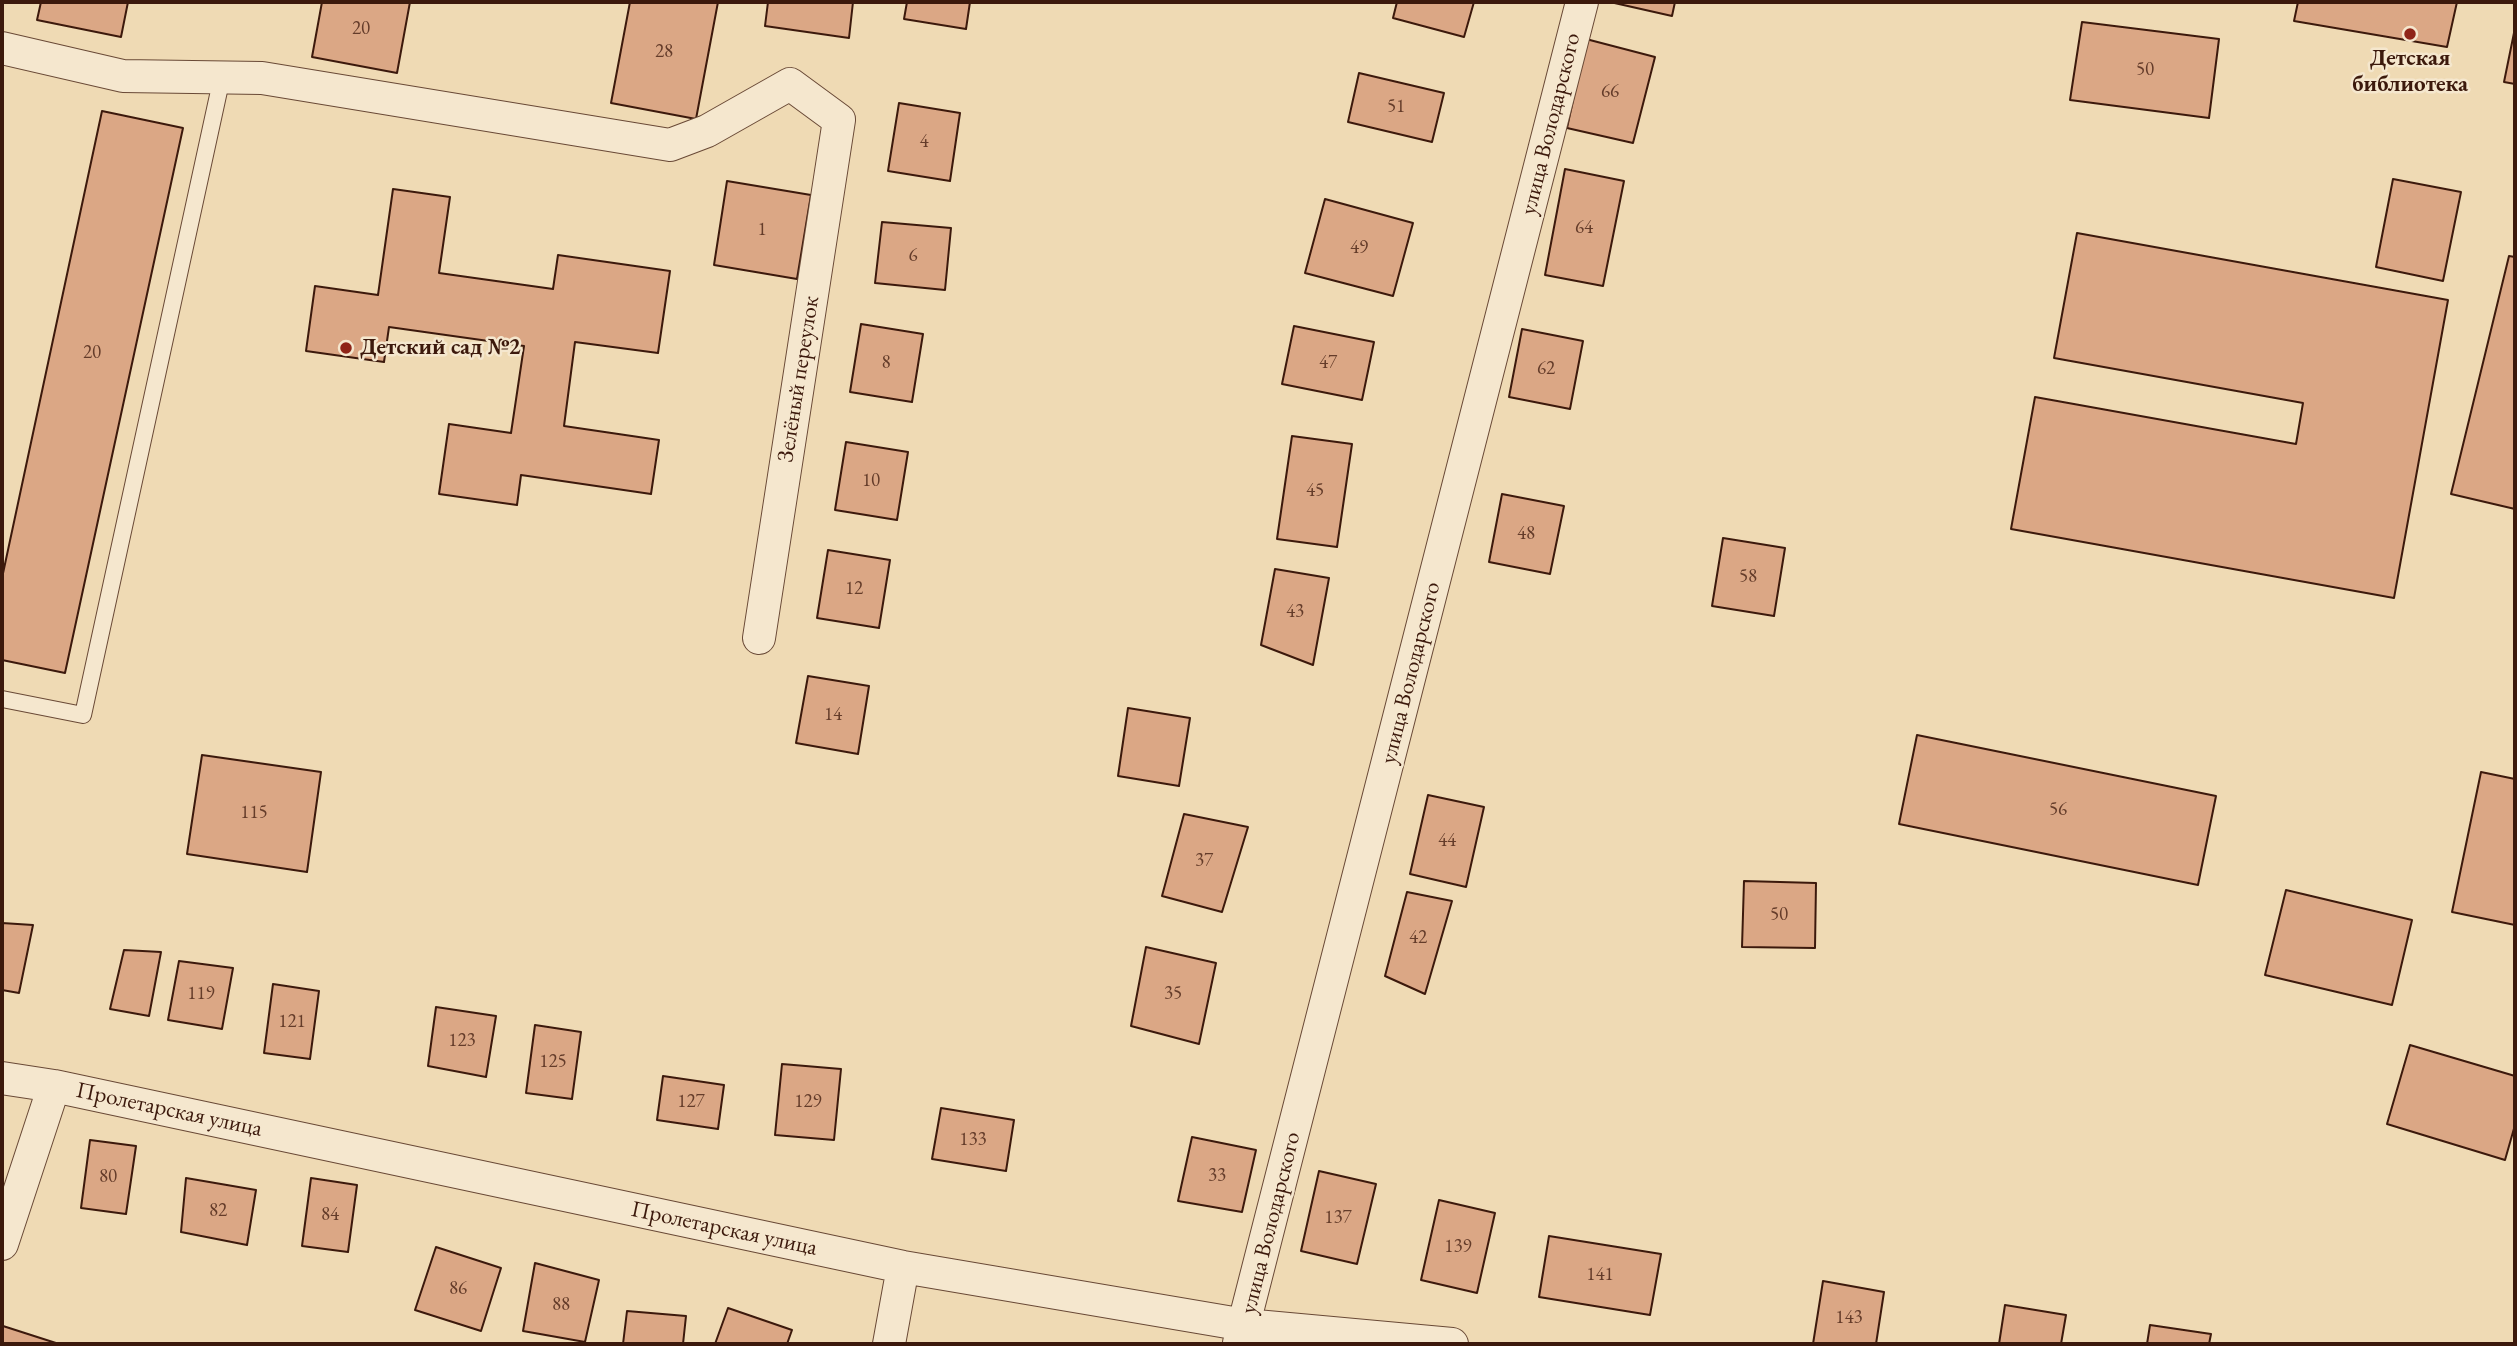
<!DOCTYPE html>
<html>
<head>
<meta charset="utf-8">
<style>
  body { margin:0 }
  #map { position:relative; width:2517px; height:1346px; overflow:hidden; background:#efdab4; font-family:"EB Garamond",serif }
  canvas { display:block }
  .frame { position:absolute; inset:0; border:4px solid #3c190c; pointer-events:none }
</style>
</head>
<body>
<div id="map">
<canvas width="2517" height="1346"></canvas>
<div class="frame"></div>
</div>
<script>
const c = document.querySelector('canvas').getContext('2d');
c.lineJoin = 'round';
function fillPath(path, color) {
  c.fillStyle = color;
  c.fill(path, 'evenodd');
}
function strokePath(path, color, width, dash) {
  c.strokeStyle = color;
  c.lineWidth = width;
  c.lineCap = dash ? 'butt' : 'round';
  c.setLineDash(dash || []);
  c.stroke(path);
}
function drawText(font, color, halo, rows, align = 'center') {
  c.font = font + ' "EB Garamond",serif';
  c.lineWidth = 5;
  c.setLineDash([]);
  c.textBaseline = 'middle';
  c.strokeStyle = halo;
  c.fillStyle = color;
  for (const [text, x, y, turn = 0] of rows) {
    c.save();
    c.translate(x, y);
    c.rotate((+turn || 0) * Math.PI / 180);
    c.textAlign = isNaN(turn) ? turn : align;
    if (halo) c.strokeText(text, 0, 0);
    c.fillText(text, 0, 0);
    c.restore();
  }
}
const building = new Path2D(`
  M41,2H128L121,37L37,20Z
  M322,2H410L397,73L312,57Z
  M630,2H718L696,119L611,103Z
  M768,2H853L849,38L765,26Z
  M907,2H970L966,29L904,19Z
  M1397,2H1474L1464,37L1393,18Z
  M1610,2H1675L1672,16Z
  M2298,2H2457L2447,47L2294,21Z
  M2082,22L2219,39L2209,118L2070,100Z
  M2515,28V84L2504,82Z
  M1586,39L1655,57L1633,143L1567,128Z
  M1359,73L1444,93L1432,142L1348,122Z
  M899,103L960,113L950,181L888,171Z
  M102,111L183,128L65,673L2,660V578Z
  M1565,169L1624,181L1603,286L1545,275Z
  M2393,179L2461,192L2443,281L2376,267Z
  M727,181L811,195L797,279L714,265Z
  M393,189L450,197L439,273L553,289L558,255L670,271L658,353L575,342L564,426L659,440L651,494L521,475L517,505L439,494L449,424L511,433L524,346L389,327L384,362L306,351L315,286L378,295Z
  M1325,199L1413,223L1393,296L1305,273Z
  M882,222L951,228L945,290L875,283Z
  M2077,233L2448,300L2394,598L2011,529L2035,397L2296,444L2303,403L2054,358Z
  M2509,256L2515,257V509L2451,494Z
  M861,324L923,334L912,402L850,392Z
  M1294,326L1374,342L1362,400L1282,384Z
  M1522,329L1583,341L1570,409L1509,397Z
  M1292,436L1352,444L1337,547L1277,539Z
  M846,442L908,452L897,520L835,510Z
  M1502,494L1564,506L1550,574L1489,562Z
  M1723,538L1785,548L1774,616L1712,606Z
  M828,550L890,560L879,628L817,618Z
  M1275,569L1329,578L1313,665L1261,645Z
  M808,676L869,686L858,754L796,743Z
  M1128,708L1190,718L1179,786L1118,776Z
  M1917,735L2216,796L2198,885L1899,824Z
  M202,755L321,772L307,872L187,854Z
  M2481,772L2515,779V925L2452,912Z
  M1428,795L1484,807L1466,887L1410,874Z
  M1184,814L1248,827L1222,912L1162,896Z
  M1744,881L1816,883L1815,948L1742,947Z
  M2286,890L2412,920L2392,1005L2265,975Z
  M1407,892L1452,901L1425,994L1385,976Z
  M2,923L33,925L19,993L2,990Z
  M1146,947L1216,963L1199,1044L1131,1026Z
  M124,950L161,952L149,1016L110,1009Z
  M179,961L233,968L222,1029L168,1020Z
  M273,984L319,991L310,1059L264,1053Z
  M436,1007L496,1016L486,1077L428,1066Z
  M535,1025L581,1032L572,1099L526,1093Z
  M2410,1045L2515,1076V1125L2505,1160L2387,1124Z
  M782,1064L841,1069L834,1140L775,1135Z
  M663,1076L724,1085L718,1129L657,1120Z
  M941,1108L1014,1120L1006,1171L932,1159Z
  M1192,1137L1256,1150L1242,1212L1178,1201Z
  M90,1140L136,1146L126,1214L81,1208Z
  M1319,1171L1376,1184L1357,1264L1301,1251Z
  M186,1178L256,1190L247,1245L181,1232Z
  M311,1178L357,1185L348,1252L302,1246Z
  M1439,1200L1495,1213L1477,1293L1421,1280Z
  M1549,1236L1661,1254L1650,1315L1539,1297Z
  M436,1247L501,1268L481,1331L415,1310Z
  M535,1263L599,1280L585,1342L523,1331Z
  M1823,1281L1884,1292L1876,1344H1813Z
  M2005,1305L2066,1315L2061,1344H1999Z
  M728,1308L792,1330L787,1344H715Z
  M627,1311L686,1316L683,1344H623Z
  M2150,1325L2211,1334L2209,1344H2147Z
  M3,1326L59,1344H2Z`);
fillPath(building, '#dba785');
strokePath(building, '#3c190c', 2);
const lane = new Path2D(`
  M2,699L83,715L222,77`);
const street = new Path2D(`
  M2,48L123,76L262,78L670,145L707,131L790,84L839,120L759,638
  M2,1078L54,1086L903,1267L1245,1325L1452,1344
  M2,1244L54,1086
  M1239,1343L1582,2
  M889,1344L903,1267`);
strokePath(lane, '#694936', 18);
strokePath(street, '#694936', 34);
strokePath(lane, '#f5e7ce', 16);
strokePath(street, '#f5e7ce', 32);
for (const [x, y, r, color] of [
  [2410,34,7,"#8f2418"],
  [346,348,7,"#8f2418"]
]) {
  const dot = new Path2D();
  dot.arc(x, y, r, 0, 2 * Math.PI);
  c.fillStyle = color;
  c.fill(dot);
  strokePath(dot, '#f5e7ce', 2.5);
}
drawText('19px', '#643c2a', null, [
  ["20",361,29],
  ["28",664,52],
  ["50",2145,70],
  ["66",1610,92],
  ["51",1396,107],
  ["4",924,142],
  ["64",1584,228],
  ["1",762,230],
  ["49",1359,248],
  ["6",913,256],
  ["20",92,353],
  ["8",886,363],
  ["47",1328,363],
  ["62",1546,369],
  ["10",871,481],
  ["45",1315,491],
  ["48",1526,534],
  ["58",1748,577],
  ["12",854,589],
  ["43",1295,612],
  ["14",833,715],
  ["56",2058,810],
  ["115",254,813],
  ["44",1447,841],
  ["37",1204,861],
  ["50",1779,915],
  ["42",1418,938],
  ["119",201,994],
  ["35",1173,994],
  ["121",292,1022],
  ["123",462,1041],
  ["125",553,1062],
  ["127",691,1102],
  ["129",808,1102],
  ["133",973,1140],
  ["33",1217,1176],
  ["80",108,1177],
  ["82",218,1211],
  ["84",330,1215],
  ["137",1338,1218],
  ["139",1458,1247],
  ["141",1600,1275],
  ["86",458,1289],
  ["88",561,1305],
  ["143",1849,1318]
]);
drawText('bold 23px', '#3c190c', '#f5e7ce', [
  ["Детская",2410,59],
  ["библиотека",2410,85],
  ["Детский сад №2",360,348,"left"]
]);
drawText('23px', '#3c190c', '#f5e7ce', [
  ["улица Володарского",1551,124,-76],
  ["Зелёный переулок",799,379,-81],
  ["улица Володарского",1411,673,-76],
  ["Пролетарская улица",169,1110,12],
  ["улица Володарского",1271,1223,-76],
  ["Пролетарская улица",724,1229,12]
]);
</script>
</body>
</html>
